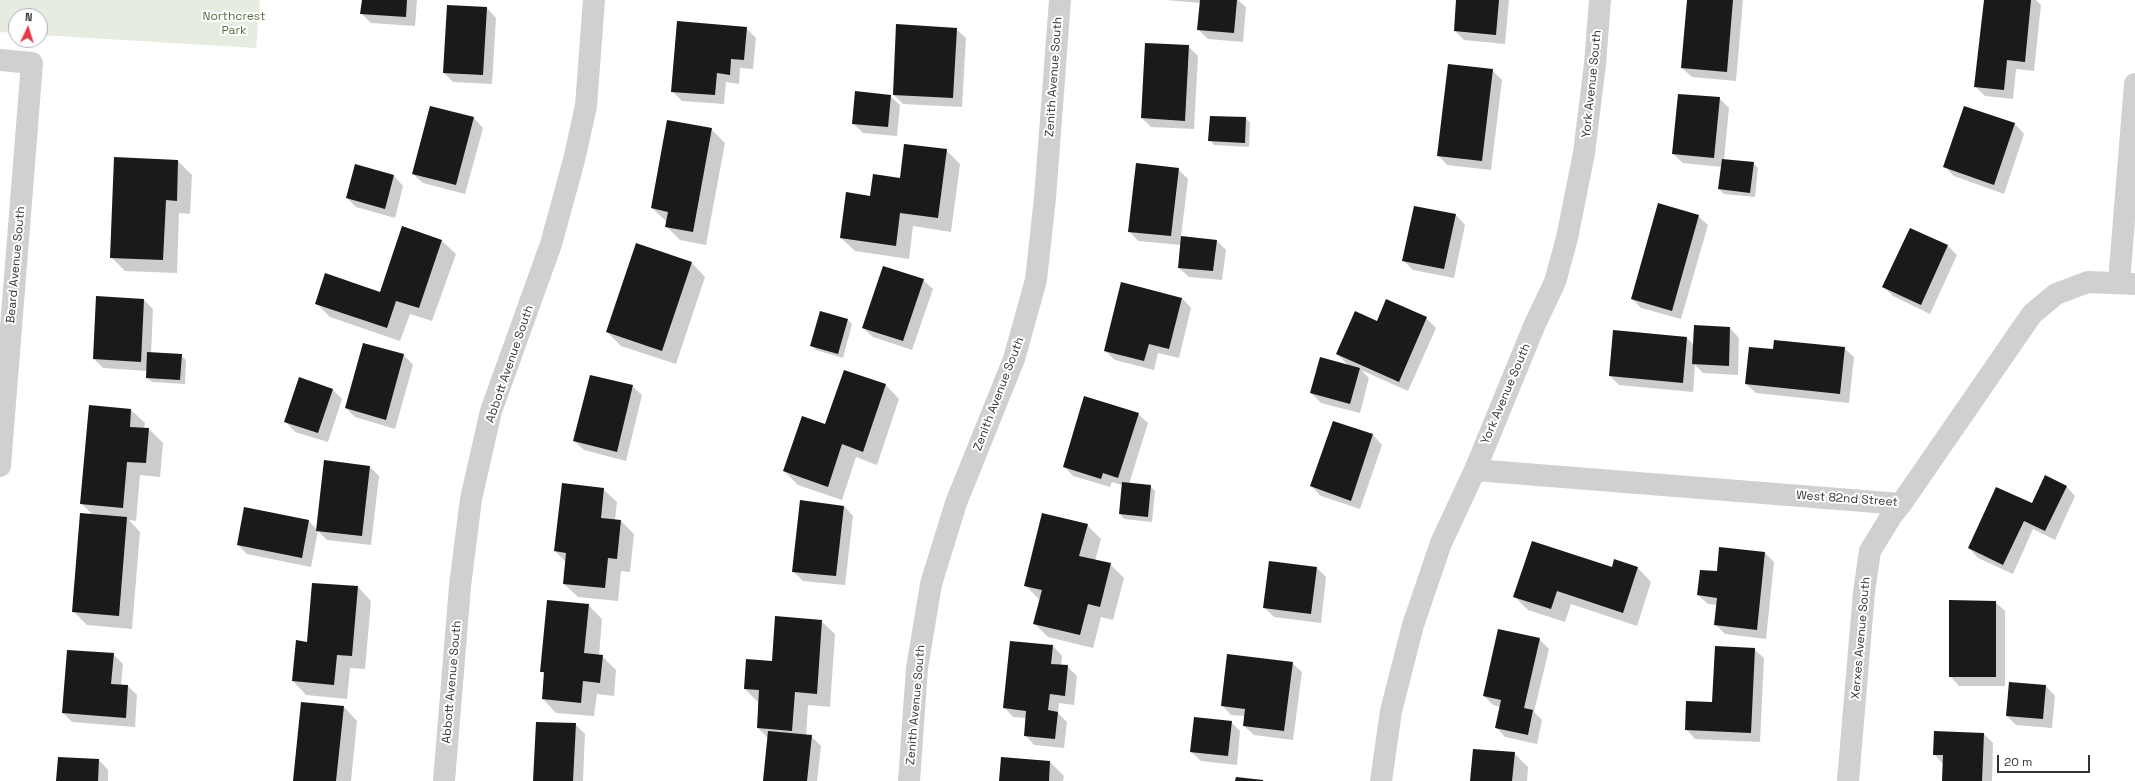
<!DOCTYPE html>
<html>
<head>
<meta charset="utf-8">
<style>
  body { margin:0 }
  #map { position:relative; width:2135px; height:781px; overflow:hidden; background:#fff; font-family:"Space Grotesk",sans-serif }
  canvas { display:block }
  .north { position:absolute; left:8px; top:8px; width:40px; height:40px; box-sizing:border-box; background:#fff; border:1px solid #adadad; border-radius:50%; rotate:4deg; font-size:11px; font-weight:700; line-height:16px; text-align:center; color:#333 }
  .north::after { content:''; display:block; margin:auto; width:14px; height:18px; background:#e63946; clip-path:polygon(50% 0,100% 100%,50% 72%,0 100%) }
  .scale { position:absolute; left:1997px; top:755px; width:93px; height:18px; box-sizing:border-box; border:2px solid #333; border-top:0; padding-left:5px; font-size:12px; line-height:14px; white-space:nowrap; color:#333; -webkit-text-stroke:3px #fff; paint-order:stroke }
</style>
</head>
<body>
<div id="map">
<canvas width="2135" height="781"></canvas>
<div class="north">N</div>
<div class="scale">20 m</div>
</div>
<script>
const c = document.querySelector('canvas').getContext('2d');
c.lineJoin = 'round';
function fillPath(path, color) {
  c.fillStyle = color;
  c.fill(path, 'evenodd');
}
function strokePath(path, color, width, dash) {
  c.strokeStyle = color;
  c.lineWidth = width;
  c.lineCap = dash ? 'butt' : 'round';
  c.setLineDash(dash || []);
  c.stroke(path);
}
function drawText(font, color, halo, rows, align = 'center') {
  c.font = font + ' "Space Grotesk",sans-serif';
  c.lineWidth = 4;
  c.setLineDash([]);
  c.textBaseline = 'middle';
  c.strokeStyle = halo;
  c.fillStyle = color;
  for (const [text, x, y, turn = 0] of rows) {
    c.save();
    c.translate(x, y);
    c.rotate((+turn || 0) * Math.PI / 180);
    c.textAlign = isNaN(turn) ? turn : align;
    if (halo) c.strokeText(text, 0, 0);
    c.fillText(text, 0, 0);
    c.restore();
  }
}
fillPath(new Path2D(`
  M0,0H260L256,48L40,35V16H16V33L0,32Z`), '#e6ecdf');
fillPath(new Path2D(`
  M363,0H417L415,26L371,23L361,13Z
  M1166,0H1238L1246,7L1243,42L1208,39L1199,30L1201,3Z
  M1457,0H1509L1505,44L1464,40L1455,31Z
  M1688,0H1743L1736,81L1692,77L1682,68Z
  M1985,0H2036L2041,5L2034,71L2016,69L2013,99L1985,96L1975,86Z
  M487,8L496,18L492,84L453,82L444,73Z
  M746,28L756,38L753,69L740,68L739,84L726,82L724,104L682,101L672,91Z
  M956,29L966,38L962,107L903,104L894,95Z
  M1188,46L1198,56L1194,129L1151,127L1142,118Z
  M1492,70L1502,80L1491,170L1447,165L1438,155Z
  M890,96L900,105L897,136L863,133L853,123Z
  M1719,98L1729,108L1724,160L1753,163L1758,168L1755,197L1724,194L1719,189L1722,167L1683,163L1673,154Z
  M1965,107L2015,124L2024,134L2004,194L1954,176L1945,167Z
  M474,118L483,128L465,194L423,183L413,174Z
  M1246,118L1250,123L1249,147L1214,145L1210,140Z
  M711,129L725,143L706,245L680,240L666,226L667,222L652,208Z
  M946,150L960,164L951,232L913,226L909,259L855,251L841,238L871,197Z
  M115,158L178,161L192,175L190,214L179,213L177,273L125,271L111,257Z
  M355,166L394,176L403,186L395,218L356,207L347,198Z
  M1178,169L1188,179L1181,237L1216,240L1226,250L1222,280L1189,277L1179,268L1181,245L1138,241L1129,231Z
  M1415,207L1456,215L1465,225L1454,278L1413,270L1403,260Z
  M1698,216L1708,225L1681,319L1641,308L1632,299Z
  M402,227L442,241L456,254L432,321L410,314L400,341L330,317L316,303L380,293Z
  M637,245L692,263L705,277L676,364L621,346L607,332Z
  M1948,246L1957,255L1930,314L1893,296L1884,287Z
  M923,280L933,289L912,350L873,337L863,328Z
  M1182,298L1191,308L1179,358L1158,353L1154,370L1115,360L1105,351Z
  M144,300L153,309L151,354L181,355L186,360L185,384L152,382L147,378V371L103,368L94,359Z
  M1426,318L1436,328L1408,391L1361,370L1369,378L1360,413L1321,403L1311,393L1349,366L1337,354L1377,322Z
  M848,320L852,324L843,358L816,350L811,345Z
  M1730,328L1739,338L1738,375L1703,373L1695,365L1693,392L1619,385L1610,376L1614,331L1687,338L1694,345Z
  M364,344L404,355L413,365L395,429L355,417L346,408Z
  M1844,348L1854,357L1849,403L1756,393L1746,384L1774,350Z
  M845,371L886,385L899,399L877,465L856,457L842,500L798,485L784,471L826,425Z
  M632,386L642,395L626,461L584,450L574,441Z
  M332,389L342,399L328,442L295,432L286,422Z
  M131,410L145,423L144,429H149L163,443L160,477L140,475L136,521L129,520L140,532L132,629L87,625L73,611L93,515L81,503Z
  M1138,414L1148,423L1129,484L1150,486L1155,491L1152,522L1124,519L1120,514L1122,485L1112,482L1110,487L1073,476L1064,466Z
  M1333,422L1373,435L1382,445L1360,509L1321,496L1311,486Z
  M370,467L379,476L371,545L327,540L318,531L311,567L247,554L238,545L309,521L317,530Z
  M2066,486L2075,496L2055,540L2033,529L2013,574L1978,558L1969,548L2032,505Z
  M603,489L617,502L615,520L621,521L634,534L630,572L621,571L618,601L578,597L564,584L566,562L555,551Z
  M844,506L853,516L845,585L803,581L793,571Z
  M1087,525L1101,539L1095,561L1110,564L1124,578L1113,620L1101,617L1093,648L1048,637L1034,623L1040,600L1025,585Z
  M1720,548L1765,553L1774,562L1766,639L1725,634L1715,624L1717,605L1708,604L1698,595L1718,572Z
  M1615,561L1638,568L1651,582L1637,626L1571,604L1565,622L1528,610L1514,596L1612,568Z
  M1317,568L1326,577L1321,623L1274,617L1264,607Z
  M358,587L371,601L365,669L350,668L347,699L306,695L293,681Z
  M1995,602L2005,611V686H1959L1950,676Z
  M588,605L602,619L599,656H602L616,670L614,696L597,694L594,716L556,713L543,699L545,675L542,672Z
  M821,621L835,634L830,707L808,705L806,736H811L821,746L817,781H764L768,738L758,728V702L745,689Z
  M1539,639L1549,649L1534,712L1542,720L1537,744L1505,737L1496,727L1500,707L1493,705L1484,696Z
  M1053,646L1062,656L1061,666H1067L1077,676L1074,705L1059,703L1058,713L1067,722L1064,748L1034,745L1025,735L1026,718L1013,717L1004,707Z
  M1754,649L1764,658L1760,742L1695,739L1686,729L1713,703Z
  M113,654L123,664L121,685L128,686L137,695L135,727L72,722L63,713Z
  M1292,663L1302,672L1293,740L1254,735L1244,726L1245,716L1231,715L1222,705Z
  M2046,686L2055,696L2052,728L2016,725L2007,716Z
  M344,707L357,721L351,781H294Z
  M1231,722L1240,731L1237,765L1201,761L1191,752Z
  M575,724L585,734L583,781H534Z
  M1984,734L1993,743L1992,781H1943V764L1934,754Z
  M1514,753L1528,767L1527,781H1471Z
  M1002,758L1050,762L1064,776L1063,781H1000Z
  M99,760L108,770V781H57Z`), '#0003');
fillPath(new Path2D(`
  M362,0H407L406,17L360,14Z
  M1200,0H1237L1234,33L1197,30Z
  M1456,0H1499L1496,35L1454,31Z
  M1687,0H1733L1727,72L1681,68Z
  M1984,0H2031L2025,62L2007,60L2004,90L1974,87Z
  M447,5L487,7L483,75L443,73Z
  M677,21L747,27L744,60L731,59L730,75L717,73L715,95L671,92Z
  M896,24L957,28L953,98L893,95Z
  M1145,43L1189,45L1185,121L1141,118Z
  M1448,64L1493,69L1482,161L1437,156Z
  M855,91L891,95L888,127L852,124Z
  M1678,94L1720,97L1714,158L1672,154Z
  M430,106L474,117L456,185L412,174Z
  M1964,106L2015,123L1994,185L1943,167Z
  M1210,116L1246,117L1245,143L1208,141Z
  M667,120L712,128L693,232L665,227L668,212L651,208Z
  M904,144L947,149L938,218L900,213L896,246L840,238L846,192L870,196L873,174L900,178Z
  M114,157L178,160L177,201L166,200L163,260L110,258Z
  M1722,159L1754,162L1750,193L1718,189Z
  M1136,163L1179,168L1171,236L1128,232Z
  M355,164L394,175L385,209L346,198Z
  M1658,203L1699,215L1672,311L1631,299Z
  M1414,206L1456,214L1444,269L1402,261Z
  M402,226L442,240L419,308L396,301L387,328L315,304L325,273L380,292Z
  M1910,228L1948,245L1921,305L1882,287Z
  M1181,236L1217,240L1213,271L1178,268Z
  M636,243L692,262L662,351L606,332Z
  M883,266L924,279L903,341L862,328Z
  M1121,282L1182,298L1169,349L1149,344L1144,361L1104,351Z
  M96,296L144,299L141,362L93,359Z
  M1386,299L1427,317L1399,382L1336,354L1355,311L1377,321Z
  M820,311L848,319L838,354L810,346Z
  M1694,325L1730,327L1729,366L1692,364Z
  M1613,330L1687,337L1683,383L1609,376Z
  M1774,340L1845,347L1840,394L1745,384L1749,347L1773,349Z
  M363,343L404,354L386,420L345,408Z
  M147,352L182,354L180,380L146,378Z
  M1320,357L1360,368L1350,404L1310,393Z
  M844,370L886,384L863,452L842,444L828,487L783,471L802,416L825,424Z
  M590,375L633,385L617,452L573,441Z
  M299,377L333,389L318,433L284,422Z
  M1084,396L1139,413L1118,478L1103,473L1101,479L1063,467Z
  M89,405L131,409L130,427L149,428L146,463L127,462L123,508L80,504Z
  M1333,421L1373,434L1351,501L1310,486Z
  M324,460L370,466L362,536L316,531Z
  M2045,475L2067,486L2045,531L2024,521L2003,565L1968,548L1996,487L2032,503Z
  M1122,482L1151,485L1148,517L1119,514Z
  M562,483L604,488L601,518L621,520L617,559L608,558L605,588L563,584L566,553L554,551Z
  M800,500L844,506L836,576L792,572Z
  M244,507L309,520L302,558L237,545Z
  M80,513L127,517L119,616L72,612Z
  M1042,513L1088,524L1079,556L1111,563L1100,607L1088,604L1080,635L1033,624L1042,590L1024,586Z
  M1532,541L1612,567L1614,559L1638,567L1623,613L1557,591L1551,609L1513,597Z
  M1719,547L1765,552L1757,630L1714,625L1717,598L1697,595L1700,570L1717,571Z
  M1269,561L1317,567L1311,614L1263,608Z
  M312,583L358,586L352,656L337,655L334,685L292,681L296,640L307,642Z
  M547,600L589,604L584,653L603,655L600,683L583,681L581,703L542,699L544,672H540Z
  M1949,600L1996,601V677H1949Z
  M775,616L822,620L817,694L795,692L792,731L757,728L759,690L744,689L746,659L772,661Z
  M1498,629L1540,638L1524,708L1533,710L1528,735L1495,728L1501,700L1483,696Z
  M1010,641L1053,645L1051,664L1068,665L1065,696L1050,694L1048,710L1058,712L1055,739L1024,736L1026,711L1003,708Z
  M1715,646L1755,648L1751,733L1685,730L1686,701L1712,702Z
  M67,650L114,653L111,684L128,685L126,718L62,713Z
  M1227,654L1293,662L1284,731L1243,726L1245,709L1221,706Z
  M2009,682L2046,685L2043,719L2006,716Z
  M301,702L344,706L336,781H293Z
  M1194,717L1232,721L1228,756L1190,752Z
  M536,722L576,723L573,781H533Z
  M768,731L812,735L807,781H763Z
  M1934,731L1984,733L1982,781H1942L1943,755H1933Z
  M1473,749L1515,752L1512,781H1470Z
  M58,757L99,759L98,781H56Z
  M1001,757L1050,761L1049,781H999Z
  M1236,777L1263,780V781H1235Z`), '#1a1a1a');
strokePath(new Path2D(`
  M0,60L32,63L0,466
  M2119,282L2135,84
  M1475,470L1901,504L2032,314L2056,294L2088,282L2135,284
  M444,781L460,586L471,499L491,411L551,244L574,160L586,106L594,0
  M909,781L917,668L931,584L956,503L1014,359L1036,280L1045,198L1060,0
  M1381,781L1391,711L1413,625L1441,543L1475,470L1535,324L1555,282L1567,238L1584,153L1595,64L1600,0
  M1848,781L1864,592L1870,551L1892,515L1901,504`), '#d0d0d0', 22);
drawText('12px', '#56703f', '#fff', [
  ["Northcrest",234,17],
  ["Park",234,31]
]);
drawText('12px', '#333', '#fff', [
  ["Zenith Avenue South",1054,77,-86],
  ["York Avenue South",1592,84,-84],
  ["Beard Avenue South",16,265,-85],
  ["Abbott Avenue South",510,364,-71],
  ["Zenith Avenue South",999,394,-69],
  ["York Avenue South",1506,394,-67],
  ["West 82nd Street",1847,499,4],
  ["Xerxes Avenue South",1861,638,-85],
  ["Abbott Avenue South",452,682,-85],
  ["Zenith Avenue South",916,705,-85]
]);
</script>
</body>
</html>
